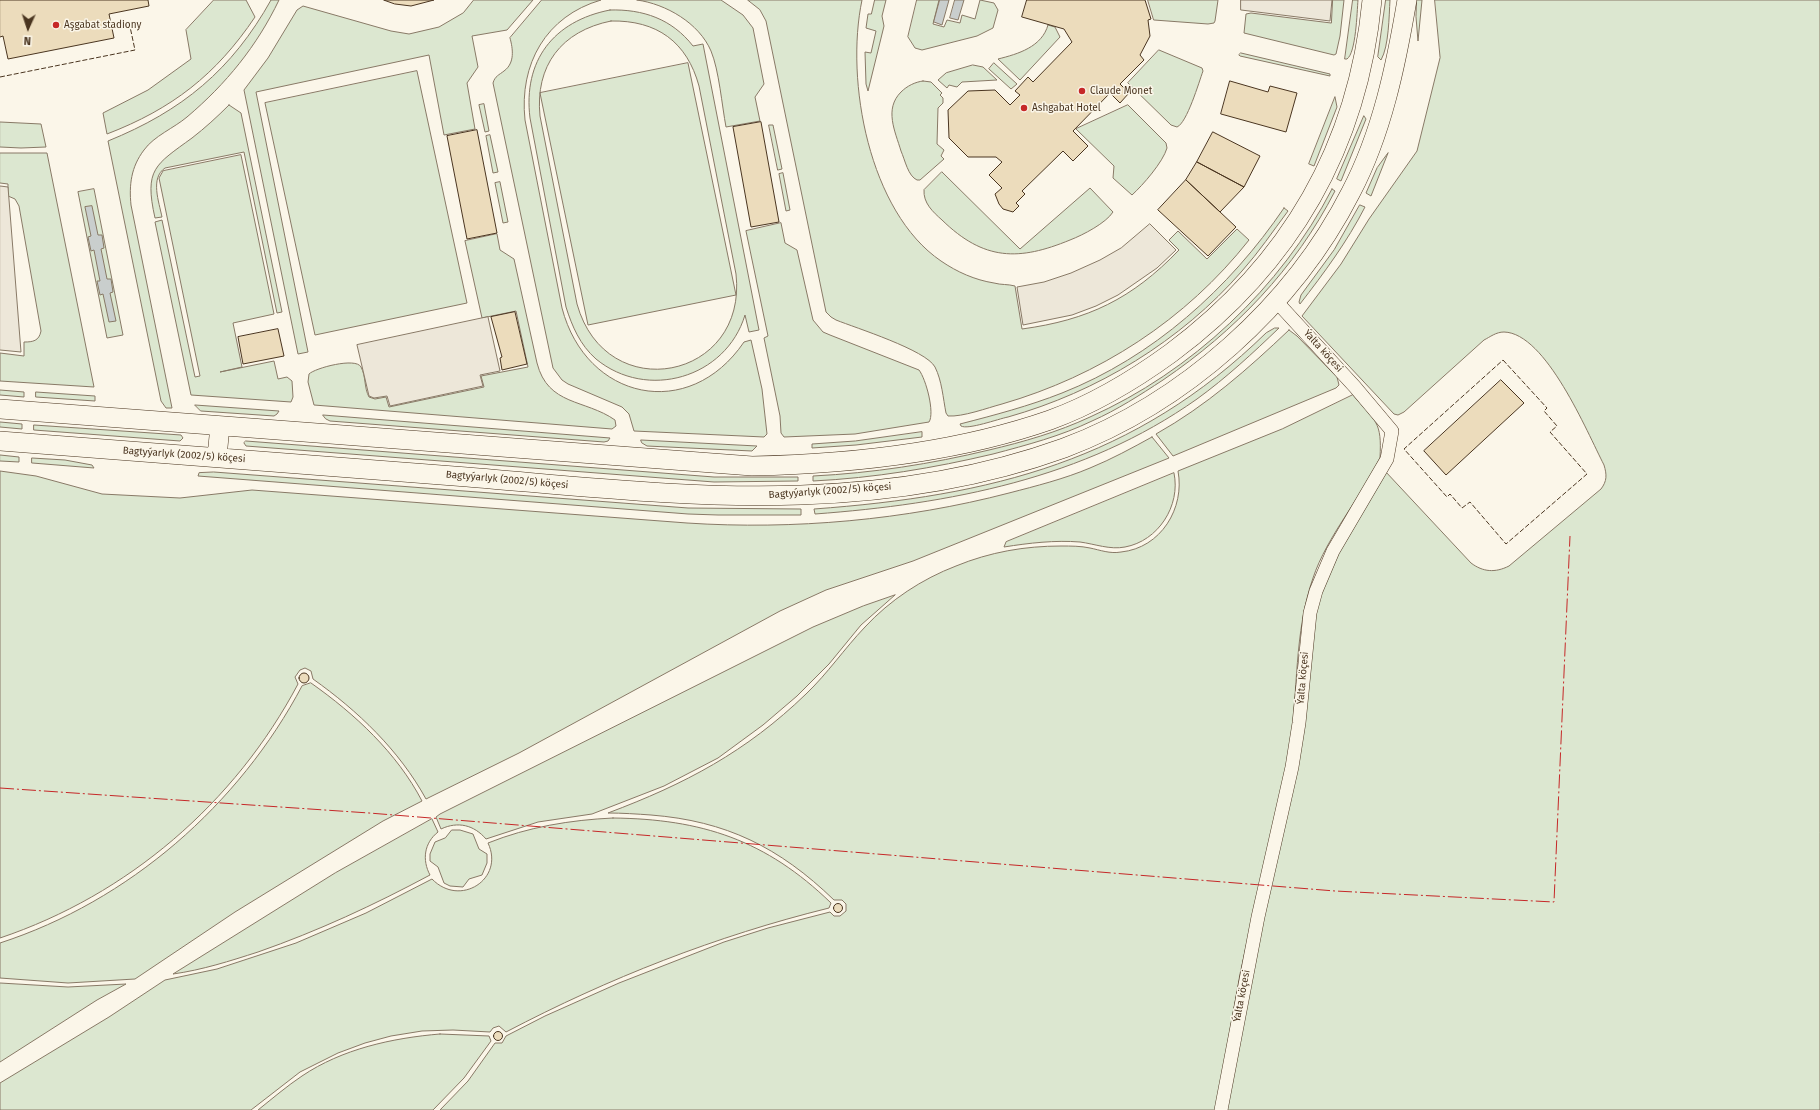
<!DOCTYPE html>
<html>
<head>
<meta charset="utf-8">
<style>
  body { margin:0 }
  #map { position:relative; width:1820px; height:1110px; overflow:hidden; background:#fbf6e9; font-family:"Fira Sans",sans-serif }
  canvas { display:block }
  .north { position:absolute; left:8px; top:8px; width:40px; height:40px; -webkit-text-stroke:3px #fbf6e9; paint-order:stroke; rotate:183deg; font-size:11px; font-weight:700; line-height:16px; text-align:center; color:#4a3520 }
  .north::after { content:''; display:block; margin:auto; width:14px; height:18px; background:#4a3520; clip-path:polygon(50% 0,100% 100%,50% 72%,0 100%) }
</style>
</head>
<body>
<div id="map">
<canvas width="1820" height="1110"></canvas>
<div class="north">N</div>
</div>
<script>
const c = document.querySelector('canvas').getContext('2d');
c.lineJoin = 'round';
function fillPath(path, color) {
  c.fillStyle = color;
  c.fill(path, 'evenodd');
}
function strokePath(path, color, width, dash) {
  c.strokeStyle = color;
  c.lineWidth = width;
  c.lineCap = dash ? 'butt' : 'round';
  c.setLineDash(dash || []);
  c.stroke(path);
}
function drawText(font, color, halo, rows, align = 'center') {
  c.font = font + ' "Fira Sans",sans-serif';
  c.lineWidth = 3;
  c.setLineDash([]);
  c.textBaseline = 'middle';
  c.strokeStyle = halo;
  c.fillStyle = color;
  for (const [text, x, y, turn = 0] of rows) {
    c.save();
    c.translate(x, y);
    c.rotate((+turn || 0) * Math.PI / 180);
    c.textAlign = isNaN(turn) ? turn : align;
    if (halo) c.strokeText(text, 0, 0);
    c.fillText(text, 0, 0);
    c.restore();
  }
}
const green = new Path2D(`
  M214,0H246L255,17C216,75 172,109 107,134L103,113L148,90L191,59L186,30Z
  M271,0H279C257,46 226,84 187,117C174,128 154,136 144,150C131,167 129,185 131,205L172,408H166L161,401L108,141C182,111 232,70 271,0Z
  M474,0H533L507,30L472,36L478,67L467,83L475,129L444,135L429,55L256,92L308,352L298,354L244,90L268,58L297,10L303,6L391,31L409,34L439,27L463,13Z
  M542,0H601C546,16 519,64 525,120L562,308C586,400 689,423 744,342L751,340L762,389L767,434L764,437L634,431L629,414L622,407L568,384L562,380L553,368L493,83C495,76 499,75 504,71C515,63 513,49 510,38Z
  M637,0H721L743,15L753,28L764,84L755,97L760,121L726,127C722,106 719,70 711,51C699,23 666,4 637,0Z
  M748,0H862C845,81 869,212 941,261C957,272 975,280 994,283C1001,285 1008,284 1015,286L1022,329C1088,320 1132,299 1179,250L1169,240L1178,231L1207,259L1237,229L1249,240C1186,320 1099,376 1002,404C987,408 963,417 948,416L946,413C943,398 942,381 935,367C926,350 856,328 836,320L831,317L826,312L766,21L760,10Z
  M875,0H886L882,16L884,26L868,91L866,84L865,52L871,53L876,31L866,28L868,14H871Z
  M917,0H939L933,24L944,27L947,20L960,23L962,15L975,19L980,0L994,3L998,10L993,28L977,36L922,50L915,48L908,37Z
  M1148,0H1218L1215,21L1214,23L1208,24L1154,20Z
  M1333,0H1344L1340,36L1336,54L1334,55L1244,33L1246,14L1251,13L1331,23Z
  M1353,0H1358C1357,12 1356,53 1347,59H1345Z
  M1386,0H1390C1389,16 1389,46 1381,60L1378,57Z
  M1417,0H1422L1418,41L1416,17Z
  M1435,0H1820V1110H1226L1318,602L1337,553L1385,471L1471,563C1483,572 1495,573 1509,566L1601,489C1607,481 1607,475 1604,465C1587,432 1546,333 1504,332C1496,332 1490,337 1484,340L1404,412L1398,415L1394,414L1302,316L1341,264L1369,219L1417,151L1440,58Z
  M610,10C643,9 672,19 693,46L703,44L759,330L749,332L745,315C726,378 647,401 596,359C580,345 572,326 566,307L530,118C523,61 553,21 610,10ZM611,21C657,20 687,42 699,86L736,274C748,380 606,408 577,304L540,116C535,66 561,31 611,21Z
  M1048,25L1055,27L1060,37L1020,80L998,59C1018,54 1042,47 1048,25Z
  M1159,50L1202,68L1203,71C1199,82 1187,123 1177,127L1171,125L1128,83Z
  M1241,53L1330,74V76L1240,56L1239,55Z
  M688,63L736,295L588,325L540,93Z
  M994,63L1017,84L1011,89L989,69Z
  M973,65L983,67L997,80L962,82L957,87L949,85L947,88L938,80L946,73Z
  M417,71L467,303L315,335L265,103Z
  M923,81L931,82L942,93L940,95L943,98V103L938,108L937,144L944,150L941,156L944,159L920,180H917C908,176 905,160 901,151C895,131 884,109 901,92C907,86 915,82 923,81Z
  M1335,97L1337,107L1314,166L1309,164Z
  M484,104L489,131L485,132L479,105Z
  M229,105L241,113L282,312L277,313L244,152L165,168C150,178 159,202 162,217L155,218C144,169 155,165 192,138C205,128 217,117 229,105Z
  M1128,105L1166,143L1167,148C1163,162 1143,185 1132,195L1113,178L1114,166L1076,129Z
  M1364,116L1366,119L1341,181L1337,179Z
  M0,122L41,124L46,147L21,148L0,147Z
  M769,125H773L782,169L778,170Z
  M490,135L498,172L493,173L486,136Z
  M0,153H47L94,387L0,381V353L24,356V342C33,342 39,341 41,331L19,206L15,199L8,196V184L0,183Z
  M1388,153L1371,196L1366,193L1377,168Z
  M241,155L274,314L233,323L242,367L220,372L274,361L278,379L287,377L292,381L293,397L291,402L191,395L155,222L162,220L195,377L200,376L159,178L163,171Z
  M942,172L1020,249L1090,188L1113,212C1106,223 1083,235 1070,240C1019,261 984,261 942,220C933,212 923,203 924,190Z
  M783,173L790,210L786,211L779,174Z
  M500,182L508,222L503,223L495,183Z
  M94,189L123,335L107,338L78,192Z
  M1332,189L1335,191C1295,269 1235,331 1163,380C1140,395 1117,410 1092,421C1061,436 1027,445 993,454C934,468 874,478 813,481V476C873,473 931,464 989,450C1023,442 1058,432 1090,417C1191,372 1281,288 1332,189Z
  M1360,205L1365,207C1347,242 1324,273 1300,304L1299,302L1301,295L1334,250Z
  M1284,208L1288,211C1273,231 1259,252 1242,271C1181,341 1097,392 1008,417C998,419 968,430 961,426L960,424C995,415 1029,406 1062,393C1153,357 1229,289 1284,208Z
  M781,223L785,243L797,250L813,320L823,332L830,335L919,370C926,379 935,413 929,422L855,434L784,437L781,433L780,416L764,338L768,336L746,231Z
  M497,234L500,250L514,259L537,363C548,406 585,399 615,420L616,426L612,429L314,405L308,382L309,374C315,368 356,357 361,367C366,376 364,388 369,397L375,399L386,397L389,407L484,387L481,376L528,367L516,311L482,318L465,241Z
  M1275,328H1279C1253,353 1226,378 1197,399C1084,479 949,504 815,514L814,509C991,496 1135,461 1266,333Z
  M1289,330L1297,336L1337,377L1339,385L1336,388L1173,456L1156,434C1206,406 1248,369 1289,330Z
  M0,390L24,392V397L0,395Z
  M36,392L95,396V401L36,397Z
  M1353,395C1376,422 1382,421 1380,458C1361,498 1327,536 1313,578C1294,632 1298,693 1290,749L1240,974L1216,1110H440L468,1081L495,1043H502L506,1036L545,1016L619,983L724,942L768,928L830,912L834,916H840L846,911V904L842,900H834C779,847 726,821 651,815C637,814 622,813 608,813C685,784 746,752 806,694C828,673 844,649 865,627C890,600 922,579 956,566C990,552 1025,546 1061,546C1071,546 1081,546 1090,548C1100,550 1110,554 1121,552C1161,548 1185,508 1178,471L1282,429Z
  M195,405L279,411L277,414L274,416L201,411Z
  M323,415L610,438L608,441L604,442L330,421L326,419Z
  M0,422L22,424V429L0,427Z
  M34,425L181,435L183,438L180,441L34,430Z
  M922,432V437L856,445L812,448V444L855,441Z
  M1152,437L1169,458L913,561L826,590L780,611L519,753L426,799C399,750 358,711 313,679L311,671L305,668L300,670L295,677L298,684C235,803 128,895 0,938V471L36,476L102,494L180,498L252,490L687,523C794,530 905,520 1009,493C1036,486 1064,479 1090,468C1112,459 1132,448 1152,437Z
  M641,440L757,446L752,451L647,446L642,443Z
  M246,441L714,477H798V481L714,482L246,446L244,443Z
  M0,455L19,457V462L0,461Z
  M32,458L65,460L92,465L94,468L32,463Z
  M214,472L688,508L801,509V515H718L688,514L198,476L199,473Z
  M1174,473C1181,506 1158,541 1125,547C1110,550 1095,544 1080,542C1055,540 1029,543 1004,547L1006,542Z
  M895,595L861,625L829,664L797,696L763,725L718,758L664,786L592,814L538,822L486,839C474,825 458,821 441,829L436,817L440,814L813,627L863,606Z
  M311,683C355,714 397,753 422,801L383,821L235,912L135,979L68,983L0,978V943C129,901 239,805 302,686Z
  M613,818C702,819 766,840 831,903L829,908C716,936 609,978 506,1032L499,1026L493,1028L490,1032L453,1030L422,1031L391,1036L365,1043L338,1053L300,1072L251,1110H0V1083L109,1017L165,980L217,969L296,943L366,913L432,879C460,908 505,879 488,843C528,827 570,820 613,818Z
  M432,819L438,832C424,843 422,860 430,875C374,905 318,931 258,952C230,961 202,970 173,974L335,873Z
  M452,830H460L473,834L479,849L487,854V863L482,875L469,879L463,887L450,886L444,883L438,867L430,861V854L435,842L445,838Z
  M0,983L68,987L126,984L97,1000L0,1062Z
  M440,1034L489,1036L491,1041L464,1078L433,1110H258C273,1098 287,1086 302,1076C342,1049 392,1038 440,1034Z`);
fillPath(green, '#dce7d0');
strokePath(green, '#887966', 1);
const parking = new Path2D(`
  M1241,0H1332L1330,21L1241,10Z
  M0,186L8,187L21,352L0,350Z
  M1150,224L1176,250L1157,268L1118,295L1096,306L1072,315L1023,325L1017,287L1044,282L1071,273L1100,260L1121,248Z
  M488,317L500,371L480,375L483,386L390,406L387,396L374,398L369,396L357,345Z`);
fillPath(parking, '#ede7d9');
strokePath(parking, '#887966', 1);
const water = new Path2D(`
  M940,0H949L942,25L934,22Z
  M955,0H964L958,20L950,18Z
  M92,206L98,235H102L104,248L101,249L107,279H111L113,292L110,293L116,321L109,322L103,294L100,295L97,281H100L94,250L91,251L88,237L91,236L85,207Z`);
fillPath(water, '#c9cecd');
strokePath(water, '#887966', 1);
const building = new Path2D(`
  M0,0H148L149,6L109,14L114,38L8,59L3,36L0,37Z
  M384,0H434L411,6L395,4Z
  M1027,0H1145L1151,19L1148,20L1150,36L1140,55L1144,60L1120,84L1129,93L1120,103L1110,93L1073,131L1088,146L1073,161L1063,151L1022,191L1025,194L1016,203L1019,206L1013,212L1003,209L999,204L995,194L1002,188L989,175L1002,162L996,157H968L949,138L948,110L968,91L995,90L1010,105L1020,95L1015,91L1028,77L1033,82L1072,42L1064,29L1022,17Z
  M1230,81L1268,92L1270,86L1297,93L1286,132L1221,114Z
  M761,122L779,222L751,227L733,127Z
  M477,130L497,233L467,239L447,136Z
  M1213,132L1260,156L1244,187L1197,162Z
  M1197,162L1244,187L1220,212L1186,180Z
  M1186,180L1236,227L1208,256L1158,210Z
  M515,312L527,364L502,370L500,358L502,357L491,317Z
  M278,329L284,356L243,364L238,337Z
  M1501,380L1524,403L1446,475L1424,451Z
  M299 678a5 5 0 1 1 10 0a5 5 0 1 1-10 0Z
  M833.5 908a4.5 4.5 0 1 1 9 0a4.5 4.5 0 1 1-9 0Z
  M493.5 1036a4.5 4.5 0 1 1 9 0a4.5 4.5 0 1 1-9 0Z`);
fillPath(building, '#ecdcbc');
strokePath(building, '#4a3520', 1);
const street = new Path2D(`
  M1221,1110L1258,917L1292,767L1299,723L1310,613L1316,591L1333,551L1387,459L1392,431L1355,387L1276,301`);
const secondary = new Path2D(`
  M0,409L752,466C852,464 955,453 1050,420C1094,404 1134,380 1171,353C1289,265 1358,147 1372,0
  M0,441C156,453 311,465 467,477C578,486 690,499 801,495C889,492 981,478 1064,448C1184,403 1293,306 1351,192C1382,133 1396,65 1407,0
  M217,457L220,426`);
strokePath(street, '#4a3520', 14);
strokePath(secondary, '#4a3520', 20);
strokePath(street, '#fbf6e9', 13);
strokePath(secondary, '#fbf6e9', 19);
strokePath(new Path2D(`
  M0,77L135,50L129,22
  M1503,360L1547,408L1544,411L1557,426L1550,432L1587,474L1506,544L1470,502L1462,508L1450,494L1447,497L1404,449Z`), '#4a3520', 1, [5, 2]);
strokePath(new Path2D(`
  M0,788L369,813L1335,891L1554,902L1570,536`), '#c62828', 1, [14, 3, 2, 3]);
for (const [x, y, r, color] of [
  [56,25,4,"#c62828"],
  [1082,91,4,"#c62828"],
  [1024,108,4,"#c62828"]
]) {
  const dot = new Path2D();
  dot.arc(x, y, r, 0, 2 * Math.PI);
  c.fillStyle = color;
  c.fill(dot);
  strokePath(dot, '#fbf6e9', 1.5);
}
drawText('10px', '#4a3520', '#fbf6e9', [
  ["Aşgabat stadiony",64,25],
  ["Claude Monet",1090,91],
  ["Ashgabat Hotel",1032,108]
], 'left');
drawText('10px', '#4a3520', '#fbf6e9', [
  ["Ýalta köçesi",1323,351,48],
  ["Bagtyýarlyk (2002/5) köçesi",184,455,4],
  ["Bagtyýarlyk (2002/5) köçesi",507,480,5],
  ["Bagtyýarlyk (2002/5) köçesi",830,491,-4],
  ["Ýalta köçesi",1303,678,-85],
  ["Ýalta köçesi",1242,996,-79]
]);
</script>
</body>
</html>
